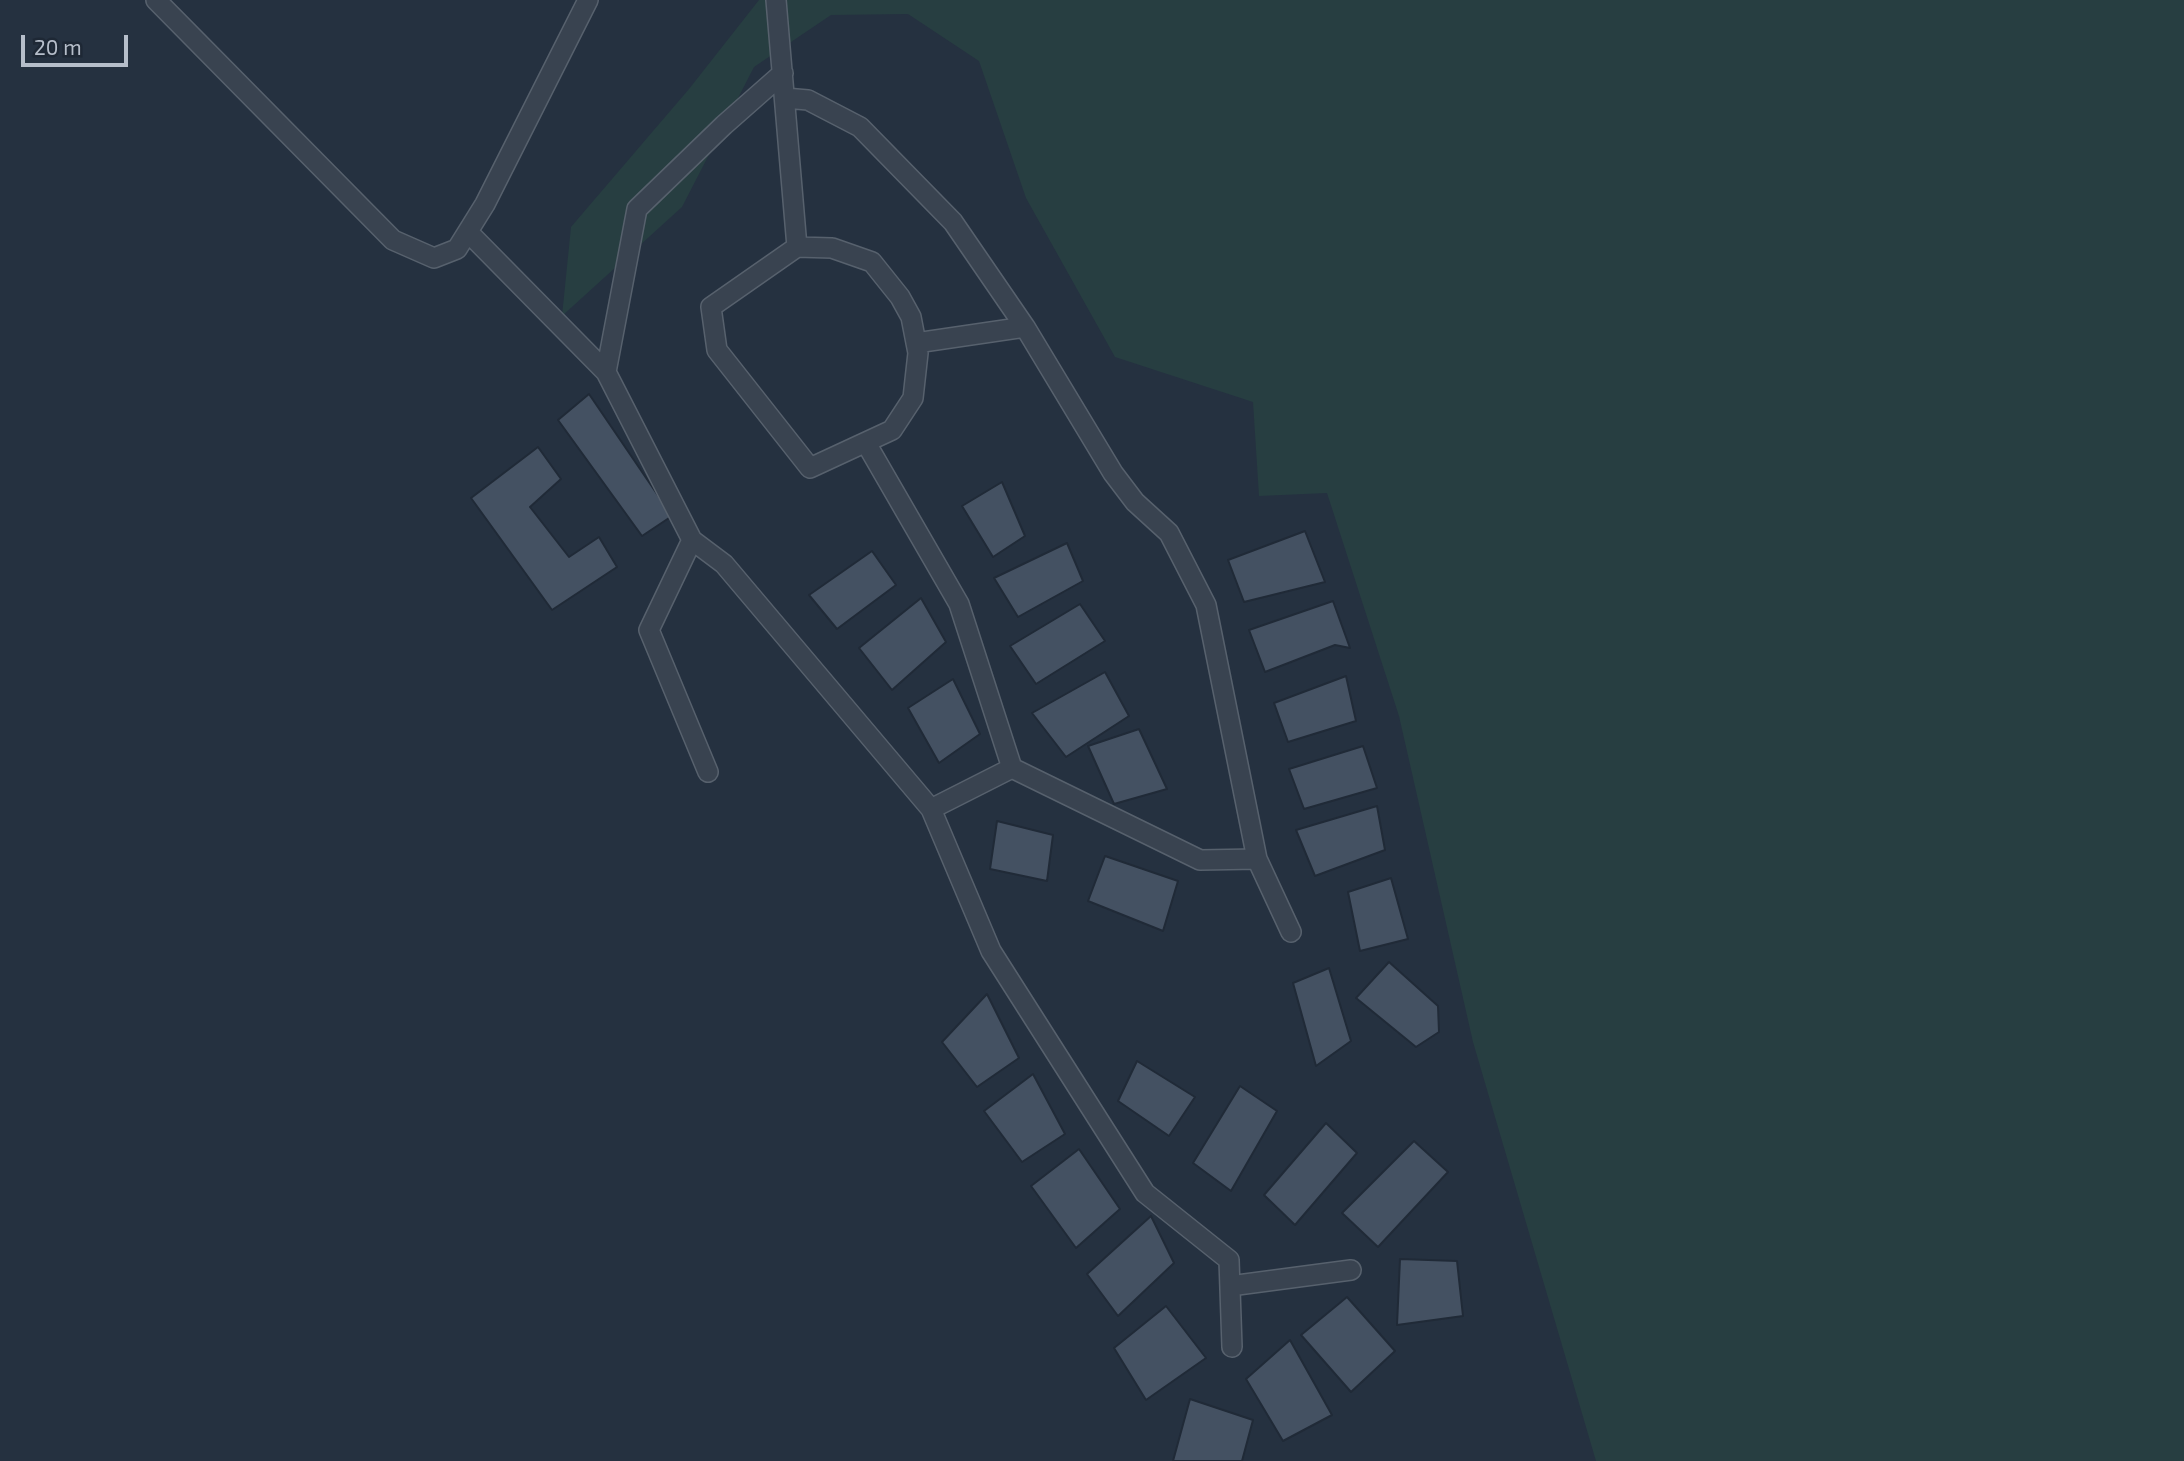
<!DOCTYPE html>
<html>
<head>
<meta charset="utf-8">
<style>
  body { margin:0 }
  #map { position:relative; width:2184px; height:1461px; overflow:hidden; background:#253140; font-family:"Exo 2",sans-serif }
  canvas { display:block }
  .scale { position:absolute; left:21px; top:35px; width:107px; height:32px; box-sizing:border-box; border:4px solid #b6beca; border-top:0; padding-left:9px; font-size:21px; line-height:24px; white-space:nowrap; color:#b6beca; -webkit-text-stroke:5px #1e2835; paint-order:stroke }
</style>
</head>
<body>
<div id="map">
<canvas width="2184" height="1461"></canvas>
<div class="scale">20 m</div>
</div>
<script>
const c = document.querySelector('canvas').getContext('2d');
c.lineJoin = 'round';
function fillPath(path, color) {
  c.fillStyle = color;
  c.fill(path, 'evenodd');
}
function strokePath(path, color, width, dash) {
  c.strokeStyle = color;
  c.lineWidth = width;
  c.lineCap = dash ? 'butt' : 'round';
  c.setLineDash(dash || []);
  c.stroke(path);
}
fillPath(new Path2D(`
  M759,0H2184V1461H1596L1473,1042L1399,716L1327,493L1259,496L1253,402L1115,357L1026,198L979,61L908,14L831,15L754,67L682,207L562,316L571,227L689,89Z`), '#273e41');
const building = new Path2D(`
  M589,394L672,516L642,536L558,420Z
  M538,447L561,479L530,507L569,557L599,537L617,567L552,610L471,498Z
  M1002,482L1025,536L993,557L962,506Z
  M1305,531L1325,582L1244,602L1228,560Z
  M1067,543L1083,581L1018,617L994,578Z
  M872,551L896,585L837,629L809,595Z
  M921,598L946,642L892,690L859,648Z
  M1333,601L1350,648L1335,645L1265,672L1249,630Z
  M1080,604L1105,641L1036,684L1010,646Z
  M1105,672L1129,716L1066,757L1032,713Z
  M1346,676L1356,721L1288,742L1274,703Z
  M953,679L980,734L939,763L908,708Z
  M1139,729L1167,789L1114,804L1088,746Z
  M1363,746L1377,788L1304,809L1289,769Z
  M1377,806L1385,850L1315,876L1296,830Z
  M997,821L1053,835L1047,881L990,869Z
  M1105,856L1178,881L1163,931L1088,901Z
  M1391,878L1408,939L1360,951L1348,892Z
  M1389,962L1438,1006L1439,1032L1416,1047L1356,998Z
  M1329,968L1351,1041L1316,1066L1293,983Z
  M987,994L1019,1058L977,1087L942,1042Z
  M1137,1061L1195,1097L1169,1136L1118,1101Z
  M1033,1074L1065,1134L1022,1162L984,1111Z
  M1240,1086L1277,1111L1231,1191L1193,1163Z
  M1326,1123L1357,1153L1295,1225L1264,1195Z
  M1414,1141L1448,1172L1378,1247L1342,1213Z
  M1079,1149L1120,1209L1076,1248L1031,1186Z
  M1151,1216L1174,1263L1118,1316L1087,1274Z
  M1400,1259L1457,1261L1463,1316L1397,1325Z
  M1347,1297L1395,1351L1351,1392L1301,1335Z
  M1166,1306L1206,1358L1146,1400L1114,1348Z
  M1290,1340L1332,1415L1283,1441L1246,1379Z
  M1190,1399L1253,1420L1242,1461H1173Z`);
fillPath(building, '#445162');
strokePath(building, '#202a37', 2);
const lane = new Path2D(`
  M156,0L393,240L434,258L457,249L485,204L588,0
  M776,0L797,247
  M785,98L808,100L860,127L953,222L1025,327L916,343
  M468,232L606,372L692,540
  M797,247L832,248L872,262L900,297L911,317L918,353L913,398L892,430L810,468L717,350L711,307Z
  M1025,327L1113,473L1135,502L1169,533L1206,605L1257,859L1291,932
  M606,372L637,209L724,125L783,73
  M866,443L959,604L1012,768L1200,860L1257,859
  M1012,768L931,809L991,951L1145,1193L1229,1260L1232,1347
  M708,772L649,630L692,540L724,564L931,809
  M1230,1286L1351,1270`);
strokePath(lane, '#57616d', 22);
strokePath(lane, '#394350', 19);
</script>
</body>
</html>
